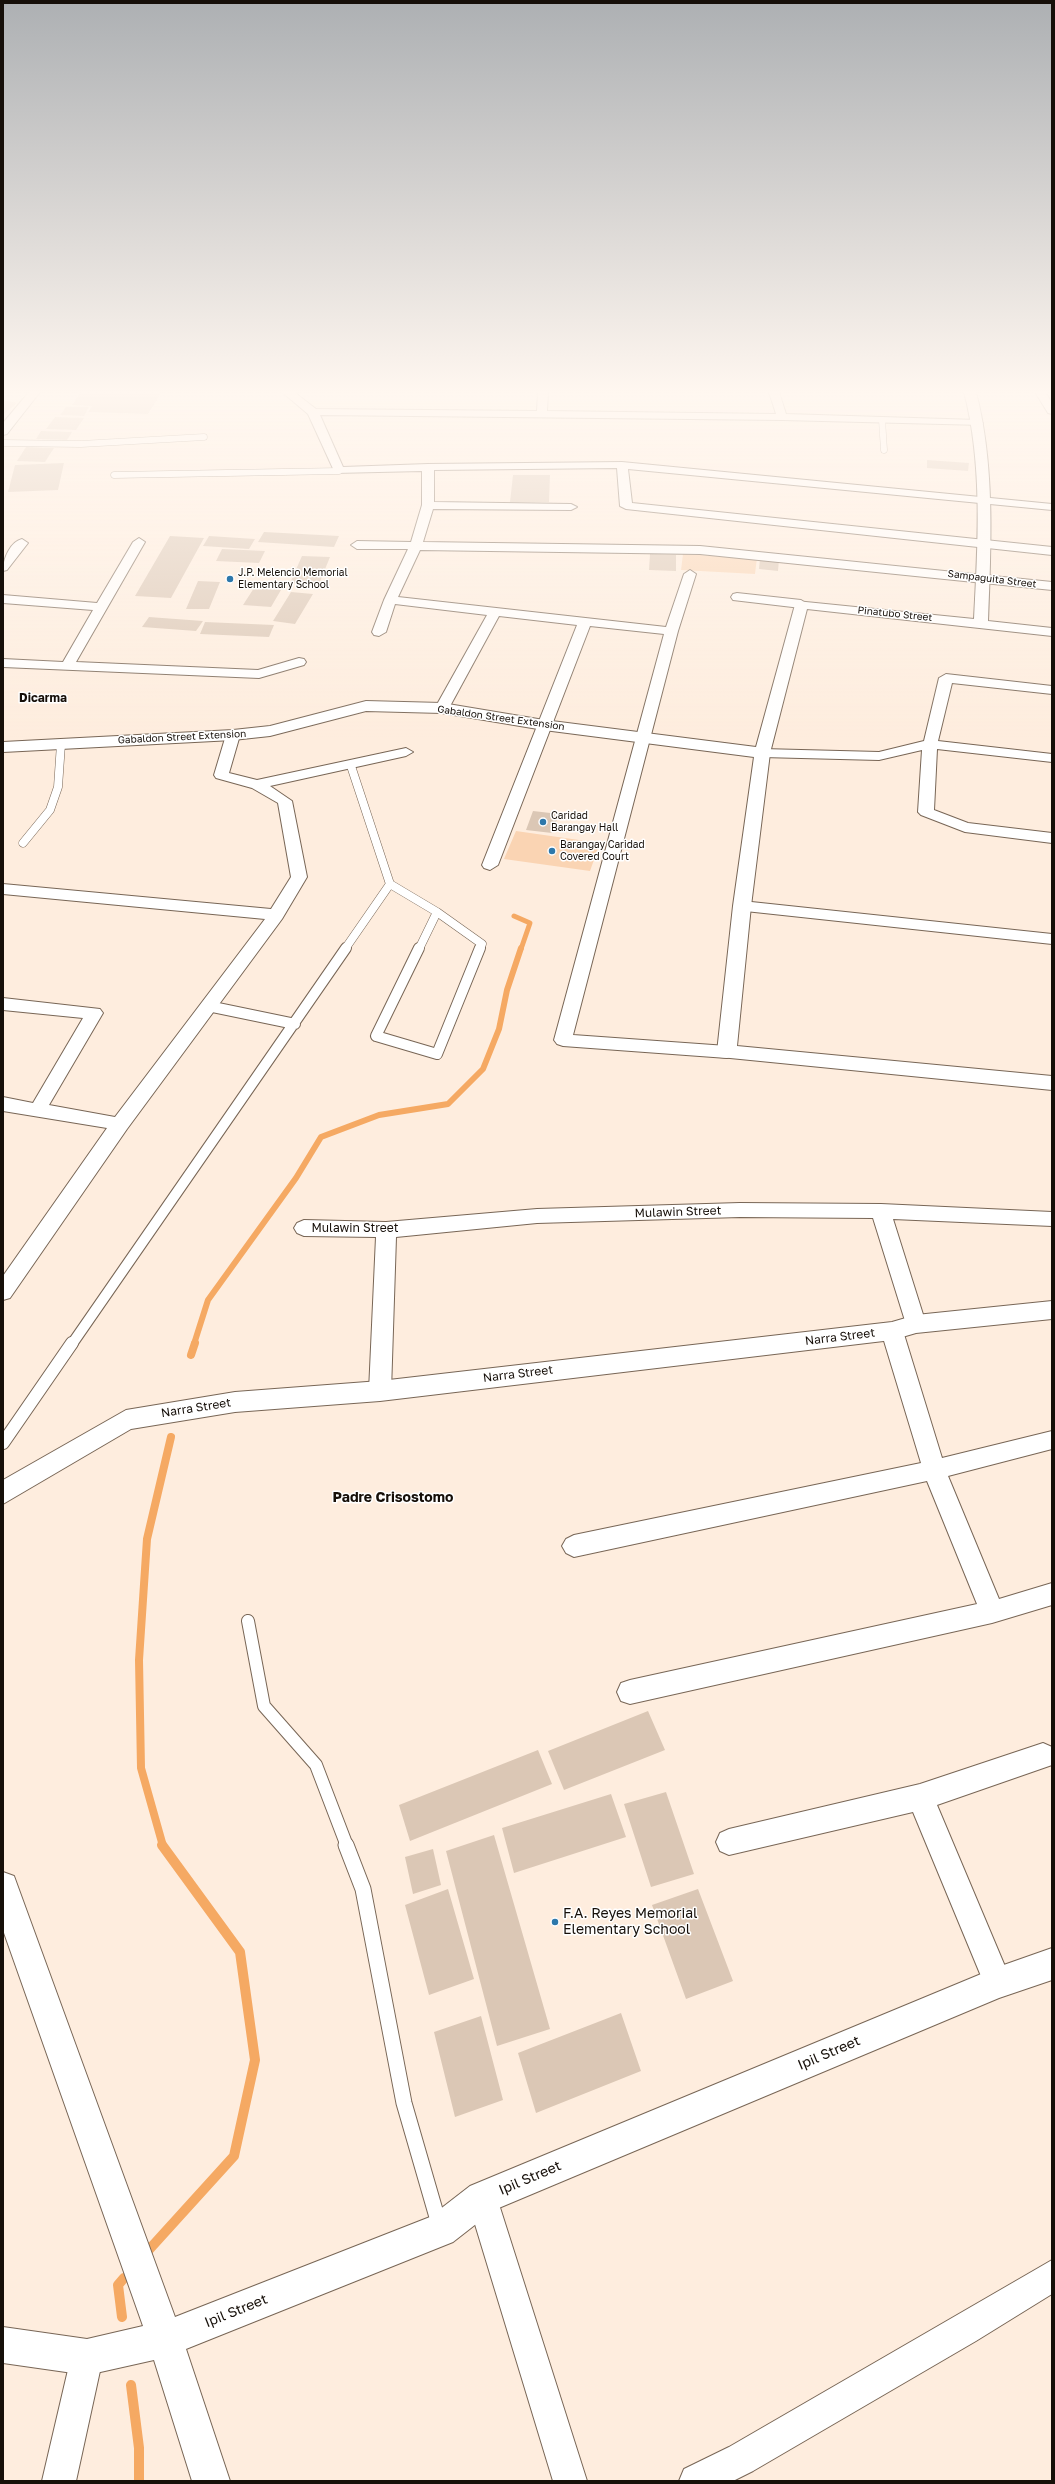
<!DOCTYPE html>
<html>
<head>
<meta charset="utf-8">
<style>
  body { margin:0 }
  #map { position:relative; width:1055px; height:2484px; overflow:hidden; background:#feedde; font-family:"Golos Text",sans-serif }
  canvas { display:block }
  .frame { position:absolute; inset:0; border:4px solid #160f09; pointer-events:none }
</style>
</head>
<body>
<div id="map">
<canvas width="1055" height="2484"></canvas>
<div class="frame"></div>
</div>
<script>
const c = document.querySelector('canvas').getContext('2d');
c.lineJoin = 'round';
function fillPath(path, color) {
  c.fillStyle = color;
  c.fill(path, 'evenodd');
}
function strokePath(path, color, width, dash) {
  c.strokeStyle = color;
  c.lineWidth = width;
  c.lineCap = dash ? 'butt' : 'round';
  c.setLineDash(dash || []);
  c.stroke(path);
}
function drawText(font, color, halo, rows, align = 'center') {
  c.font = font + ' "Golos Text",sans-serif';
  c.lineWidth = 3;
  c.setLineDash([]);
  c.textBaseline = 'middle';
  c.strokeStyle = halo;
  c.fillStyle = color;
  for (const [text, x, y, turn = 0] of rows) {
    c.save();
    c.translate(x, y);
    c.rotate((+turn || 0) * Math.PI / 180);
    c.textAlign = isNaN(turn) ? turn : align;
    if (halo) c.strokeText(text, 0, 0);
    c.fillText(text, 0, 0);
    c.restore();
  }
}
fillPath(new Path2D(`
  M683,554L757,558L755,574L681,570Z
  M516,831L600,843L590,871L504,859Z`), '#fad4b3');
strokePath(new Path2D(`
  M514,916L530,923L521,949`), '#f5a963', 5);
strokePath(new Path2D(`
  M194,1344L208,1300L296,1178L321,1137L379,1115L448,1104L483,1069L499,1029L507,990L521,948`), '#f5a963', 6);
strokePath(new Path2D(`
  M191,1355L195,1343
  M163,1846L141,1768L139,1660L147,1539L171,1437`), '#f5a963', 8);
strokePath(new Path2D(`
  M146,2253L234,2156L255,2060L240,1952L162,1845
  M122,2317L118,2285L124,2278
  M131,2385L139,2448V2481`), '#f5a963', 10);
fillPath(new Path2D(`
  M81,392H162L148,414L88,412L92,406L72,405Z
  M3,400L17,403L3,415Z
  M66,407H89L84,416L60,415Z
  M55,417L84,418L76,430L46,429Z
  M41,431L72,432L67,440L36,439Z
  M26,447L54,448L45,462L17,461Z
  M927,460L969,463L968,471L927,468Z
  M64,463L58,490L8,492L15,465Z
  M513,475H550L549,502H510Z
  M264,532L339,536L334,547L258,542Z
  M170,536L204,538L171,598L135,596Z
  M209,536L255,539L249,549L203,546Z
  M222,549L265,551L259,563L216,561Z
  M650,554L676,555V571L649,570Z
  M302,556L330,557L319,584L290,583Z
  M760,558L779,560L778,571L759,569Z
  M198,581L220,582L209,609H186Z
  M254,588L281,590L271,607L243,605Z
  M291,592L313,594L295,624L273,621Z
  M149,617L203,621L196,631L142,627Z
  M205,622L274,625L269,637L200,634Z
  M533,811L559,814L552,833L526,830Z
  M648,1711L665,1750L564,1790L548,1751Z
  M538,1750L552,1784L410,1841L399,1805Z
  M666,1792L694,1874L651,1887L624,1804Z
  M611,1794L626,1837L514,1873L502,1828Z
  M494,1835L550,2029L497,2046L446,1851Z
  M433,1849L441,1885L413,1894L405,1857Z
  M448,1889L474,1979L429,1995L405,1905Z
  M698,1889L733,1981L686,1999L652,1905Z
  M621,2013L641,2071L536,2113L518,2053Z
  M481,2016L503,2100L455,2117L434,2032Z`), '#dbc7b5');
const laneFar4 = new Path2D(`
  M882,420L884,450
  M3,443L81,444L204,437
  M114,475L339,471`);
const laneFar3 = new Path2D(`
  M23,843L50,810L58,787L61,744
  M390,884L437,912
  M437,912L482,944L480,949
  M345,949L390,884L351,766
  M419,949L437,912`);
const laneFar2 = new Path2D(`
  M419,948L376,1036L437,1054L480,948
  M208,1006L295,1024
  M72,1344L346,948`);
const laneFar1 = new Path2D(`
  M3,1443L72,1343
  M248,1621L264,1706L316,1765L347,1846`);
const lane = new Path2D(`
  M346,1845L363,1889L404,2103L439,2224`);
const street = new Path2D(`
  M282,392H294L316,409L537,411L538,392H548L547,411L776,414L769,392H779L786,414L978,420L983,423L982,425L782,420L320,415L343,467L428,464L622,462L1052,504V510L628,469L632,503L1052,547V555L626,509L620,506L617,468L434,470V502L571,504L577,507L571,510L433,509L423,542L700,546L1052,582V590L700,554L420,550L398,597L666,627L684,574L690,570L696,574L678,631L573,1035L727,1046L733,1048L736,1052L733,1056L727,1058L563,1046L557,1044L554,1040L664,634L590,626L498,865L490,870L484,868L482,865L577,625L499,616L449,708L442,712L437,711L435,708L487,615L395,604L386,632L379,636L374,635L372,632L384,600L408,549H357L351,545L357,541L411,542L422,505V471L335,473L308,414Z
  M1035,392H1045L1052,403V414L1048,413Z
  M139,538L145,542L76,662L258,670L299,658L304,659L306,662L304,665L259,678L3,667V659L63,662L93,610L3,603V595L97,603L133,542Z
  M22,539L28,543L7,570L3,571C3,559 10,542 22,539Z
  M737,593L801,600L807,604L801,608L733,600L731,597L733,594Z
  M946,674L1052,686V694L952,683L938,741L1052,754V762L937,749L934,810L968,823L1052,833V843L965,832L921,815L918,812L922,750L879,760L762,757L755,753L762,749L879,752L924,741L939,678Z
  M233,731L240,735L229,773L257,780L406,748L413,752L406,756L270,786L292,801L307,877L282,919L127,1129L10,1298L3,1300V1276L107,1128L3,1111V1097L33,1103L83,1018L3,1010V998L100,1009L103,1013L49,1105L115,1117L265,919L3,894V884L271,909L291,877L278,803L252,788L216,778L214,775L226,735Z
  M742,901L1052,934V944L736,910L734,906L736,902Z
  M740,1203L881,1204L1052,1212V1226L893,1219L926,1324L923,1330L916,1332L909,1330L906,1324L873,1218L740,1217L537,1223L396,1237L391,1391L388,1397L380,1400L372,1397L369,1391L376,1237L304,1236L297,1233L294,1228L297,1223L304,1220L386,1222L537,1209Z
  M892,1323L899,1325L903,1331L942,1458L1052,1431V1449L948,1476L999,1599L1052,1583V1605L992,1623L630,1704L621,1701L617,1692L621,1683L630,1680L977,1604L927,1481L574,1557L566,1553L562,1546L566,1539L574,1535L921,1463L881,1331L885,1325Z
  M1043,1743L1052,1747V1765L937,1805L1012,1983L1008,1993L998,1997L988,1993L913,1812L729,1855L720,1851L716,1842L720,1833L729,1829L920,1784Z
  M482,2183L493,2187L497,2198L587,2481H553L467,2198L471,2187Z
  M1052,2260V2294L976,2341L753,2471L733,2481H679L684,2469L729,2447Z
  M87,2341L99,2345L103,2357L76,2481H42L71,2357L75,2345Z`);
const secondary = new Path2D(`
  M964,392H976C995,465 991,546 988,621L1052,628V636L807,609L770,753L751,906L737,1046L1052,1076V1090L720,1057L717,1052L733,906L754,757L544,730L442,713L366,711L270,736L233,740L3,752V742L233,730L270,726L366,701L442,703L544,720L756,747L796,601L974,619C978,545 983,464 964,392Z
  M1052,1301V1319L916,1333L892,1340L380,1401L235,1412L131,1429L3,1504V1480L126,1410L235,1392L380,1381L892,1322L916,1315Z
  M3,1872L14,1876L18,1887L175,2317L430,2217L470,2186L998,1967L1052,1948V1980L999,1998L494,2210L453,2242L186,2349L230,2481H192L154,2360L87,2375L3,2363V2327L87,2339L143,2326L3,1930Z`);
const primary = new Path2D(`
  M29,392H40L7,434L3,435V423Z`);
strokePath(laneFar4, '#786656', 7);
strokePath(laneFar3, '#786656', 9);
strokePath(laneFar2, '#786656', 12);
strokePath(laneFar1, '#786656', 14);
strokePath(lane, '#786656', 17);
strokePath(street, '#786656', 2);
strokePath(secondary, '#786656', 2);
strokePath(primary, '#786656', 2);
strokePath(laneFar4, '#fff', 6);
strokePath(laneFar3, '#fff', 8);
strokePath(laneFar2, '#fff', 10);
strokePath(laneFar1, '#fff', 12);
strokePath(lane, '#fff', 15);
fillPath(street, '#fff');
fillPath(secondary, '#fff');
fillPath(primary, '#fff');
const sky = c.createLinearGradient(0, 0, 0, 740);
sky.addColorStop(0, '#adb0b3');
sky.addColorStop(0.53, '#fff7f0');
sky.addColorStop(1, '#fff7f000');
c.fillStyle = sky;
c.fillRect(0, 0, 1055, 740);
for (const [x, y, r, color] of [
  [230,579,4,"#2d78ab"],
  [543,822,4,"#2d78ab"],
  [552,851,4,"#2d78ab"],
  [555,1922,4,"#2d78ab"]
]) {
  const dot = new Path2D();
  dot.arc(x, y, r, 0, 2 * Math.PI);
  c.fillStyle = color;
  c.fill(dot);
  strokePath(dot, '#fff', 1.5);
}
drawText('10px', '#160f09', '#fff', [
  ["J.P. Melencio Memorial",238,573],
  ["Elementary School",238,585],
  ["Caridad",551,816],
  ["Barangay Hall",551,828],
  ["Barangay Caridad",560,845],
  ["Covered Court",560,857]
], 'left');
drawText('10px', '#160f09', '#fff', [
  ["Sampaguita Street",992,579,7],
  ["Pinatubo Street",895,614,6],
  ["Gabaldon Street Extension",501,718,8],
  ["Gabaldon Street Extension",182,737,-3]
]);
drawText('bold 12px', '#160f09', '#fff', [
  ["Dicarma",43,698]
]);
drawText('12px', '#160f09', '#fff', [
  ["Mulawin Street",678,1212,-2],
  ["Mulawin Street",355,1228],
  ["Narra Street",840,1337,-7],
  ["Narra Street",518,1374,-7],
  ["Narra Street",196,1408,-9]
]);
drawText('bold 14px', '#160f09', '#fff', [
  ["Padre Crisostomo",393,1498]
]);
drawText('14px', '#160f09', '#fff', [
  ["F.A. Reyes Memorial",563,1914],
  ["Elementary School",563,1930]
], 'left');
drawText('14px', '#160f09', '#fff', [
  ["Ipil Street",829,2053,-23],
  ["Ipil Street",530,2178,-23],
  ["Ipil Street",236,2311,-22]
]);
</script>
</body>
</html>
